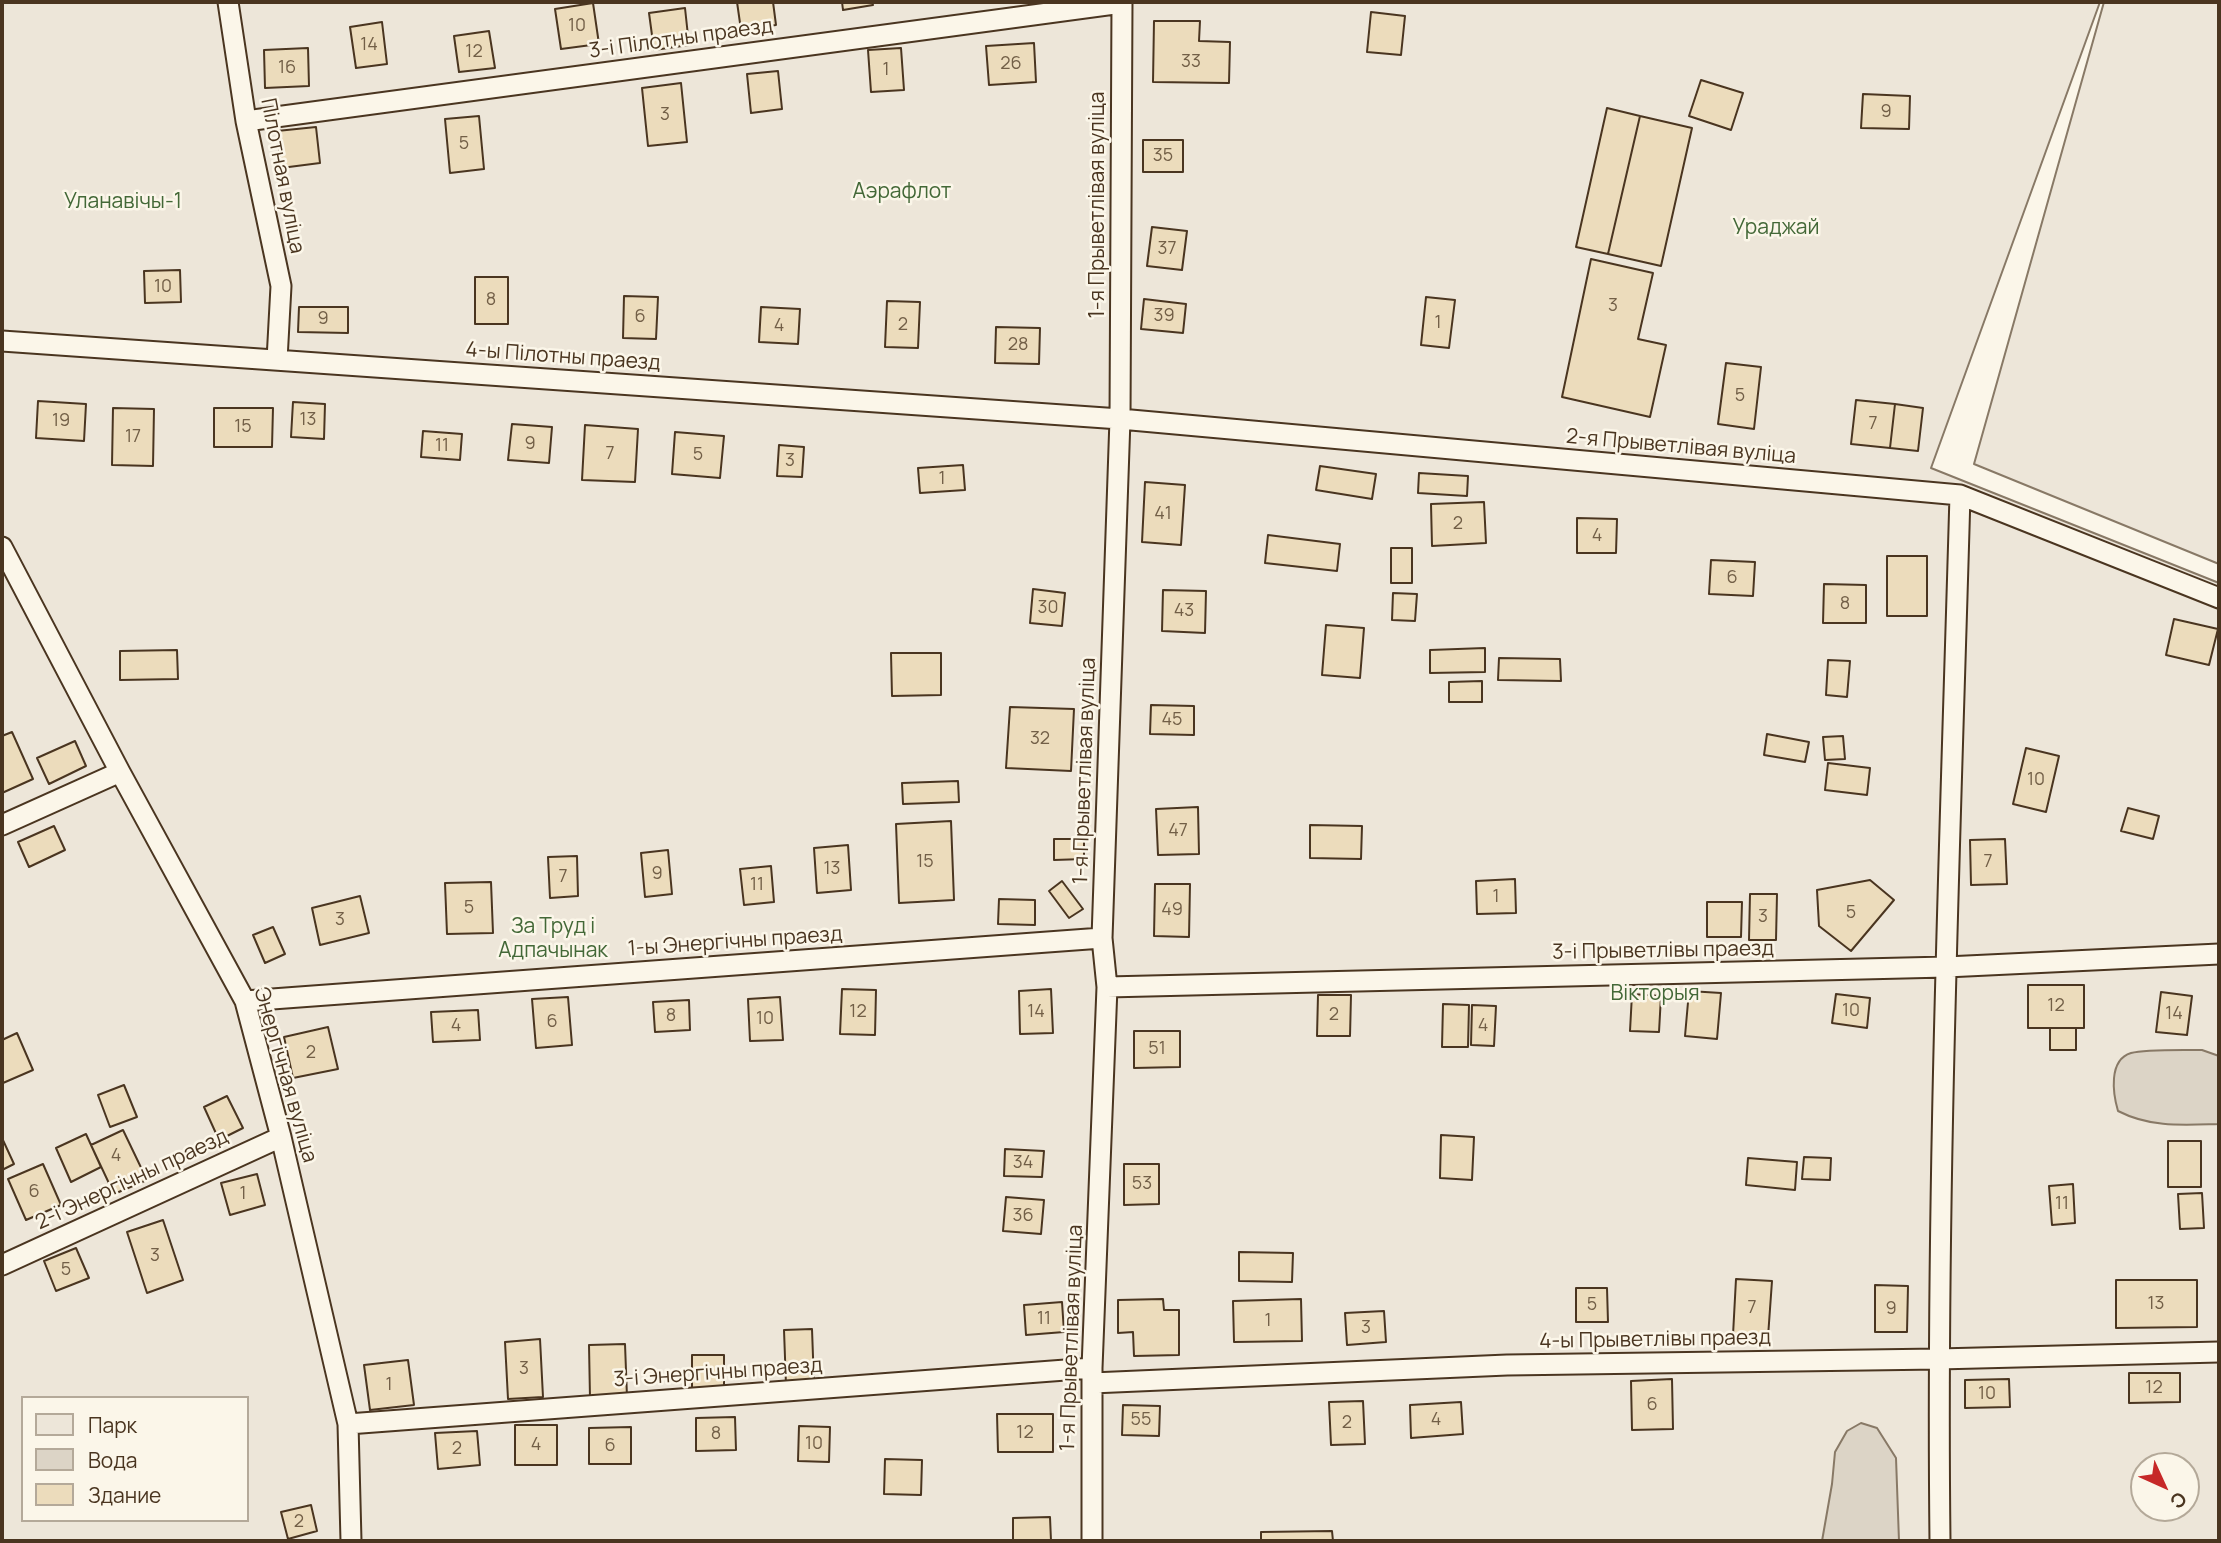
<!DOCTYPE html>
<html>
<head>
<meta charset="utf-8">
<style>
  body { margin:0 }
  #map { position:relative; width:2221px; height:1543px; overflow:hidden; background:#fbf6e9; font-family:Manrope,sans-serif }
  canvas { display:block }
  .frame { position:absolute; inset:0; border:4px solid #4a3520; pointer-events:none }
  .legend { position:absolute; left:21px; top:1396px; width:228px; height:126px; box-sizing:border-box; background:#fbf6e9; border:2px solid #b4a999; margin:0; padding:9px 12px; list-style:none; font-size:21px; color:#4a3520 }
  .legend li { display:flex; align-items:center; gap:14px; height:35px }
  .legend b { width:35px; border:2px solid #b4a999 }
  .north { position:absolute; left:2130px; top:1452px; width:70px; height:70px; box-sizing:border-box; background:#fbf6e9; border:2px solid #b4a999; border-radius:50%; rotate:135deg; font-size:19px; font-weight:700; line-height:28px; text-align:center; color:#4a3520 }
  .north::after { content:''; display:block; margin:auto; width:24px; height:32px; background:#c62828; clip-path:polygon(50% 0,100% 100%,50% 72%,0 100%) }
</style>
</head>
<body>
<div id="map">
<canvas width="2221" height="1543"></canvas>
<div class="frame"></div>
<ul class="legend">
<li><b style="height:19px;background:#ede6d9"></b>Парк</li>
<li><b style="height:19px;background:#dcd4c6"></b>Вода</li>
<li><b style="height:19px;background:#ecdcbc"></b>Здание</li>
</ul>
<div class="north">С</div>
</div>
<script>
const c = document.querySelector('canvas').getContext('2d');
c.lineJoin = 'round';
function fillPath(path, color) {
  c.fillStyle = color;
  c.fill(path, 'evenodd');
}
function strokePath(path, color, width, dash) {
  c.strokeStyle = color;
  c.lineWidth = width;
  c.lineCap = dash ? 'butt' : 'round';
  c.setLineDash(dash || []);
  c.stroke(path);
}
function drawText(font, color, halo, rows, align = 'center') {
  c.font = font + ' Manrope,sans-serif';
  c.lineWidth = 5;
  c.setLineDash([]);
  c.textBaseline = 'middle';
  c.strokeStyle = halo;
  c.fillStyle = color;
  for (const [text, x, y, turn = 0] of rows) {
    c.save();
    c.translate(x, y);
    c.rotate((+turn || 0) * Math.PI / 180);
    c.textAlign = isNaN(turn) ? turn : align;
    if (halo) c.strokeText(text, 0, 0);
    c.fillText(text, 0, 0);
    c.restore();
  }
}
const green = new Path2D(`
  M2,2H2100L1931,468L2219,583V1541H2ZM23,1398H247V1520H23ZM2144,1466H2186V1508H2144Z
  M2104,2H2219V564L1974,464Z`);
fillPath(green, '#ede6d9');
strokePath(green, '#887966', 2);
const water = new Path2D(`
  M2202,1050L2219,1056V1124C2184,1125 2151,1128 2118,1111C2113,1094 2108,1060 2131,1053C2145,1049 2185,1050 2202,1050Z
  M1861,1423L1877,1428L1896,1458L1899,1541H1822L1832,1484L1835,1452L1847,1431Z`);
fillPath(water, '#dcd4c6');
strokePath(water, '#887966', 2);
const building = new Path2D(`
  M737,2H773L776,25L741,30Z
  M842,2H872L873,5L843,10Z
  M593,3L599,44L561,49L555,9Z
  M685,8L689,45L654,50L649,13Z
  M1371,12L1405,16L1401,55L1367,52Z
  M1154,21H1200L1199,41L1230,42L1229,83L1153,82Z
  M382,22L387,64L356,68L350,27Z
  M489,31L495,68L459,72L454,36Z
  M1034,43L1036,82L989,85L986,46Z
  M308,48L309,86L265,88L264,50Z
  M901,48L904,90L871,92L868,50Z
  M778,71L782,109L751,113L747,74Z
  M1701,80L1743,93L1731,130L1689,116Z
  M681,83L687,142L648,146L642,88Z
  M1863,94L1910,96L1909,129L1861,128Z
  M1607,108L1640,116L1608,254L1576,247Z
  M479,116L484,169L450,173L445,119Z
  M1640,116L1692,128L1661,266L1608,254Z
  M316,127L320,163L281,168L277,131Z
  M1143,140H1183V172H1143Z
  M1152,227L1187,231L1182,270L1147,266Z
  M1591,259L1653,273L1638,339L1666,345L1650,417L1562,397Z
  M180,270L181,302L145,303L144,271Z
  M475,277H508V324H475Z
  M624,296L658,297L656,339L623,338Z
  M1426,297L1455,300L1449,348L1421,345Z
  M1144,299L1186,304L1183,333L1141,329Z
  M887,301L920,302L918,348L885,347Z
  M299,307H348V333L298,332Z
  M761,307L800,309L798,344L759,342Z
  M996,327L1040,328L1039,364L995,363Z
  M1726,363L1761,367L1754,429L1718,424Z
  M1856,400L1895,404L1890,448L1851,444Z
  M38,401L86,404L84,441L36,438Z
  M293,402L325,404L324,439L291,437Z
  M1895,404L1923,408L1918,451L1890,448Z
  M113,408L154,409L153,466L112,465Z
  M214,408H273L272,447H214Z
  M512,424L552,427L549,463L508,460Z
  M585,425L638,429L635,482L582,480Z
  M423,431L462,434L460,460L421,457Z
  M675,432L724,436L720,478L672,474Z
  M779,445L804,447L802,477L777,476Z
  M963,465L965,490L920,493L918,468Z
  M1320,466L1376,474L1372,499L1316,490Z
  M1419,473L1468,476L1467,496L1418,493Z
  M1145,482L1185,485L1181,545L1142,542Z
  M1484,502L1486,543L1432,546L1431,504Z
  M1577,518L1617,519L1616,553H1577Z
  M1268,535L1340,544L1337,571L1265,563Z
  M1391,548H1412V583H1391Z
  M1887,556H1927V616H1887Z
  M1711,560L1755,562L1753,596L1709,594Z
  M1824,584L1866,585V623H1823Z
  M1033,589L1065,593L1062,626L1030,623Z
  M1163,590L1206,591L1205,633L1162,631Z
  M1393,593L1417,594L1415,621L1392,620Z
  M2174,619L2218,629L2209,665L2166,655Z
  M1326,625L1364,628L1360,678L1322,675Z
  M1485,648V672L1430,673V650Z
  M177,650L178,679L120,680V651Z
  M891,653H941V695L892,696Z
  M1499,658L1560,659L1561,681L1498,680Z
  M1828,660L1850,661L1847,697L1826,695Z
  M1482,681V702H1449V682Z
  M1151,705L1194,706V735L1150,734Z
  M1010,707L1074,709L1071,771L1006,768Z
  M12,732L33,779L2,793V736Z
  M1767,734L1809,742L1805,762L1764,755Z
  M1843,736L1845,759L1825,760L1823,737Z
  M75,741L86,766L49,784L37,758Z
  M2026,748L2059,756L2046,812L2013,804Z
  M1828,763L1870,768L1867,795L1825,790Z
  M958,781L959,802L903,804L902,783Z
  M1198,807L1199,854L1158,855L1156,809Z
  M2128,808L2159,816L2153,839L2121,831Z
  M951,821L954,900L899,903L896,824Z
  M1310,825L1362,826L1361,859L1310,858Z
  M54,826L65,850L29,867L18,842Z
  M1054,839H1084V859L1054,860Z
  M2005,839L2007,884L1971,885L1970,840Z
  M848,845L851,890L817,893L814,848Z
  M668,850L672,894L645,897L641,853Z
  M577,856L578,896L550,898L548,857Z
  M771,866L774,902L744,905L740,869Z
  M1515,879L1516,913L1477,914L1476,881Z
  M1870,880L1894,900L1851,951L1819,926L1817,890Z
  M1062,881L1083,909L1069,918L1049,891Z
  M491,882L493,933L447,934L445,883Z
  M1155,884H1190L1189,937L1154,936Z
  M1750,894H1777L1776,940H1749Z
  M360,896L369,933L320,945L312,908Z
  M999,899L1035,900V925L998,924Z
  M1707,902H1742L1741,937H1707Z
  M273,927L285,954L265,963L253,935Z
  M2028,985H2084V1028H2028Z
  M842,989L876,990L875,1035L840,1034Z
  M1051,989L1053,1033L1020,1034L1019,991Z
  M1689,991L1721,993L1717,1039L1685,1036Z
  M2161,992L2192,996L2187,1035L2156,1032Z
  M1632,994L1661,996L1659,1032L1630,1031Z
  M1836,994L1870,998L1867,1028L1832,1023Z
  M1318,995H1351L1350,1036H1317Z
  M568,997L572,1045L536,1048L532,999Z
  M780,997L783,1040L750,1041L748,999Z
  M689,1000L690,1030L655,1032L653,1002Z
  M1443,1004L1469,1005L1468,1047H1442Z
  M1472,1005L1496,1006L1494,1046L1471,1045Z
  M478,1010L480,1040L433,1042L431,1012Z
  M328,1027L338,1069L293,1078L284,1037Z
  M2050,1028H2076V1050H2050Z
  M1134,1031H1180V1067L1134,1068Z
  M17,1033L33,1070L3,1083L2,1040Z
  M124,1085L137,1117L110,1127L98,1095Z
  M227,1096L243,1128L219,1140L204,1107Z
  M123,1130L147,1180L114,1194L91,1145Z
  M86,1134L101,1167L71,1182L56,1148Z
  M1441,1135L1474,1137L1472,1180L1440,1178Z
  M2,1138L14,1164L2,1170Z
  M2168,1141H2201V1187H2168Z
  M1005,1149L1044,1151L1042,1177L1004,1176Z
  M1804,1157L1831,1158L1830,1180L1802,1179Z
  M1748,1158L1797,1162L1795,1190L1746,1185Z
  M43,1164L61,1205L26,1220L8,1179Z
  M1124,1164H1159V1204L1124,1205Z
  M257,1174L265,1205L230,1215L221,1183Z
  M2073,1184L2075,1223L2052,1225L2049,1186Z
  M2202,1193L2204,1228L2180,1229L2178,1194Z
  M1006,1197L1044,1200L1041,1234L1003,1231Z
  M163,1220L183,1280L147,1293L127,1232Z
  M76,1248L89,1278L56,1291L44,1261Z
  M1239,1252L1293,1253L1292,1282L1239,1281Z
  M1736,1279L1772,1281L1768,1337L1733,1335Z
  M2116,1280H2197V1327L2116,1328Z
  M1875,1285L1908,1286L1907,1332H1875Z
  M1576,1288H1607L1608,1322H1576Z
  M1163,1299L1164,1310H1179V1355L1134,1356L1133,1332L1118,1333V1300Z
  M1301,1299L1302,1341L1234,1342L1233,1301Z
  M1062,1302L1064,1332L1026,1335L1024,1305Z
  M1384,1311L1386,1342L1347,1345L1345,1313Z
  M812,1329L814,1384L786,1385L784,1330Z
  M540,1339L543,1397L508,1399L505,1342Z
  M625,1344L627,1397L590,1398L589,1345Z
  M692,1355H724V1389H692Z
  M408,1360L414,1405L370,1410L364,1365Z
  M2129,1373H2180V1402L2129,1403Z
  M1672,1379L1673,1429L1632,1430L1631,1381Z
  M2009,1379L2010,1407L1965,1408V1380Z
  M1363,1401L1365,1444L1331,1445L1329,1402Z
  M1461,1402L1463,1434L1411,1438L1410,1405Z
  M1123,1405L1160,1406L1159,1436L1122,1435Z
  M997,1414H1053V1452H998Z
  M735,1417L736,1450L696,1451V1418Z
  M515,1425H557V1465H515Z
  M799,1426L830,1427L829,1462L798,1461Z
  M631,1427V1464H589V1428Z
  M477,1431L480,1465L438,1469L435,1433Z
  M885,1459L922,1460L921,1495L884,1494Z
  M311,1505L317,1531L288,1539L281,1512Z
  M1050,1517L1051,1541H1013V1518Z
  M1332,1531L1333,1541H1261V1532Z`);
fillPath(building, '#ecdcbc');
strokePath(building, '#4a3520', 2);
const service = new Path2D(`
  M228,2L246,121L281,286L277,360
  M246,121L1122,3
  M2,341L1120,419L1960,495L2219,598
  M2,547L120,772L245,1001L281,1137L348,1424L351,1541
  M2,825L120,772
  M1107,987L1946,967L2219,954
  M245,1001L1102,938
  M2,1265L281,1137
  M1092,1383L1507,1365L1938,1359L2219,1352
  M348,1424L1092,1368
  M1092,1541V1368L1107,987L1102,938L1120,419L1122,2
  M1940,1541C1936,1192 1950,844 1960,495`);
strokePath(service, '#4a3520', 23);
strokePath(service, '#fbf6e9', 19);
drawText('18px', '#725f47', null, [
  ["10",577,26],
  ["14",369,45],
  ["12",474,52],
  ["33",1191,62],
  ["26",1011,64],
  ["16",287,68],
  ["1",886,70],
  ["9",1886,112],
  ["3",665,115],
  ["5",464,144],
  ["35",1163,156],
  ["37",1167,249],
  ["10",163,287],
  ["8",491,300],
  ["3",1613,306],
  ["39",1164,316],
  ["6",640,317],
  ["9",323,319],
  ["1",1438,323],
  ["2",903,325],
  ["4",779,326],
  ["28",1018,345],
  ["5",1740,396],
  ["13",308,420],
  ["19",61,421],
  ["7",1873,424],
  ["15",243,427],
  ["17",133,437],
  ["9",530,444],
  ["11",442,446],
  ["7",610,454],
  ["5",698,455],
  ["3",790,461],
  ["1",942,479],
  ["41",1163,514],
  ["2",1458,524],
  ["4",1597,536],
  ["6",1732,578],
  ["8",1845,604],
  ["30",1048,608],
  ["43",1184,611],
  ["45",1172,720],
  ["32",1040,739],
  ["10",2036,780],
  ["47",1178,831],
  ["15",925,862],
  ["7",1988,862],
  ["13",832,869],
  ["9",657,874],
  ["7",563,877],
  ["11",757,885],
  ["1",1496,897],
  ["5",469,908],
  ["49",1172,910],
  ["5",1851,913],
  ["3",1763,917],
  ["3",340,920],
  ["12",2056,1006],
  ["10",1851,1011],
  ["12",858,1012],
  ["14",1036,1012],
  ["14",2174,1014],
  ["2",1334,1015],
  ["8",671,1016],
  ["10",765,1019],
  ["6",552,1022],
  ["4",456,1026],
  ["4",1483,1026],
  ["51",1157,1049],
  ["2",311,1053],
  ["4",116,1156],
  ["34",1023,1163],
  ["53",1142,1184],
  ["6",34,1192],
  ["1",243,1194],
  ["11",2062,1204],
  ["36",1023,1216],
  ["3",155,1256],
  ["5",66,1270],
  ["13",2156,1304],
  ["5",1592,1305],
  ["7",1752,1308],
  ["9",1891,1309],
  ["11",1044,1319],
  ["1",1268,1321],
  ["3",1366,1328],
  ["3",524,1369],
  ["1",389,1385],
  ["12",2154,1388],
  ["10",1987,1394],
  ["6",1652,1405],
  ["55",1141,1420],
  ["4",1436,1420],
  ["2",1347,1423],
  ["12",1025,1433],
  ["8",716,1434],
  ["10",814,1444],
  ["4",536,1445],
  ["6",610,1446],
  ["2",457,1449],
  ["2",299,1522]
]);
drawText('21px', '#4a3520', '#fbf6e9', [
  ["3-і Пілотны праезд",681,39,-8],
  ["Пілотная вуліца",282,176,79],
  ["1-я Прыветлівая вуліца",1098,205,-90],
  ["4-ы Пілотны праезд",563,357,4],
  ["2-я Прыветлівая вуліца",1681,447,5],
  ["1-я Прыветлівая вуліца",1085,771,-88],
  ["1-ы Энергічны праезд",735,942,-4],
  ["3-і Прыветлівы праезд",1663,951,-1],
  ["Энергічная вуліца",285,1075,74],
  ["2-і Энергічны праезд",132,1180,-25],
  ["1-я Прыветлівая вуліца",1072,1338,-88],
  ["4-ы Прыветлівы праезд",1655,1340,-1],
  ["3-і Энергічны праезд",718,1373,-4]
]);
drawText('21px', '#436837', '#fbf6e9', [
  ["Аэрафлот",902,192],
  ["Уланавічы-1",123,202],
  ["Ураджай",1776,228],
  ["За Труд і",553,927],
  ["Адпачынак",553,951],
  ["Вікторыя",1655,994]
]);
</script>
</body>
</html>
